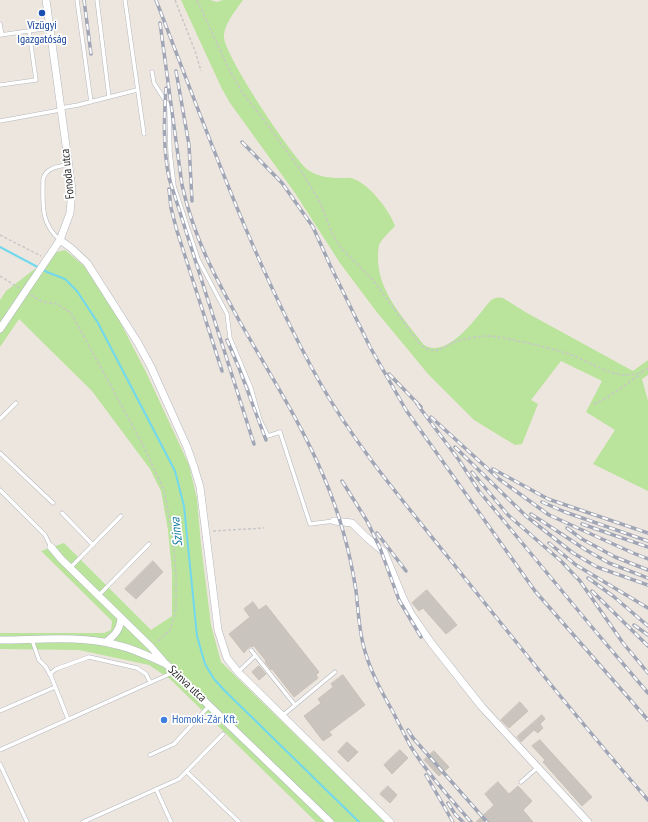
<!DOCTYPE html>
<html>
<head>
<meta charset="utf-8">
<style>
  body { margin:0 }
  canvas { display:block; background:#ede6de }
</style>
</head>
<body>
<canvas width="648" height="822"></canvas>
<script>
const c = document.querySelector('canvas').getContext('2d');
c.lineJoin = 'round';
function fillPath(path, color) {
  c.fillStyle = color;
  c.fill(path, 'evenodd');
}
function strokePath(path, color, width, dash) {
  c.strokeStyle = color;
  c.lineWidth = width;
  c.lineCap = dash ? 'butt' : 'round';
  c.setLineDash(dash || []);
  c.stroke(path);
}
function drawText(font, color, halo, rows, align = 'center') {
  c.font = font + ' "PT Sans Narrow",sans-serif';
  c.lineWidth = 3.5;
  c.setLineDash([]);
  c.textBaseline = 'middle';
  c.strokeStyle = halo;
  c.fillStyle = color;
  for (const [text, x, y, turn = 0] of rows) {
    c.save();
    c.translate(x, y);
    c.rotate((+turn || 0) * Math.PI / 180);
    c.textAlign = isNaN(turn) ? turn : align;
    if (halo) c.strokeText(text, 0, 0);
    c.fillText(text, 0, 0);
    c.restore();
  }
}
fillPath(new Path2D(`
  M181,0H210L217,2L223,0H243C236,10 224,24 224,37C224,55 292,157 308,170C318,177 330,178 342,178C346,178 351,177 354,179C370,185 390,211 395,226C390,232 382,238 379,245C378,250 378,255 378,260C379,293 405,320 424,345C448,360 478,315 491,300C496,297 498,297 503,298L527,313L633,371L648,360V375L642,379L648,401V491L593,464L615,430L586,412L602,381L561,361L531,400L538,404L522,444L515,445L474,420L428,374L376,311L340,263L295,193L230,103L222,89Z
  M65,250L84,266L118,318L146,372L189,465L197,499L201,545L211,625L221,662L385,822H316L170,679L149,665L79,650L0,649V633H104L111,630L112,621L41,551L64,543L151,630L172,616V572L168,530L161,491L150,469L92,391L19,319L0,347V300L6,291L57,252Z`), '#bae39b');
strokePath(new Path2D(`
  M0,247L47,272L65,279L77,291L98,323L175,471L184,506L197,636L205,664L214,679L224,690L359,822`), '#72d8ee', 2);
const building = new Path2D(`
  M153,561L163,572L136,599L125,589Z
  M427,590L457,625L446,634L423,608L419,611L412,603Z
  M253,602L259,610L266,605L319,672L316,675L318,678L294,697L272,669L271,670L265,662L266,661L254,646L249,647L244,653L229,634L250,617L244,609Z
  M259,666L266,674L259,680L252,672Z
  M343,675L365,705L329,732L332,735L323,741L304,716L321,703L318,699L333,687L331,684Z
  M520,702L528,711L509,728L501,720Z
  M542,715L545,719L540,724L543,728L538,733L534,730L521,742L517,737Z
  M540,740L592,797L582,806L543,762L545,760L532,746Z
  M347,742L358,752L348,762L338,752Z
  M400,750L408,758L392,774L384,765Z
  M434,751L449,767L439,776L424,760Z
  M498,782L509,794L518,786L532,801L523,810L533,822H476L494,805L485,794Z
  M388,786L397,795L390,803L380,794Z`);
fillPath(building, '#c9c4bd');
strokePath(building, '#c9c1b8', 1);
const lane = new Path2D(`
  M77,0L91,102
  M97,0L109,97
  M125,0L144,134
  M0,24L2,35
  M0,35L50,28
  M152,72L154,83L168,105L169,109L170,152L174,186L198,259L227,314L230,338L251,388L260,420L268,436L280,432L310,524L334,521
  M0,85L36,80L29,31
  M61,108L78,105L137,90
  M0,121L60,110
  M60,240C40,223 43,204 43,180C45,168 58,166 68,165
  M0,419L16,403
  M0,453L53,503
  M0,490L45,535L51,547
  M62,513L93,545
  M70,568L121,516
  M99,595L149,544
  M32,640L39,660L46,667L50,675
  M251,650L295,705
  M238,672L255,656
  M0,711L55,687
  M282,716L335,672
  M68,719L51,676V673L56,669L89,657L137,668L146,674L150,682
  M0,750L174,672
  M150,755L174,744L210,705
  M0,764L27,822
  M187,772L239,822
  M521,782L537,768
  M156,789L171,822
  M83,822L179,779L223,734`);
const street = new Path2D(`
  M60,240L71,248L87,263L138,343L151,367L187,447L194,467L200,487L218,630L227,658L238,672L390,822
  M0,329L60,240L70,213L72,189L46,0
  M334,521L352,523L366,537L384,552L403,598L411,614L432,644L482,707L588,822
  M51,547L61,559L151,647L164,662
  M0,640C38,640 80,635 117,645C135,649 150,657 166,664L330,822
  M106,642C115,635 120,630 121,618`);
strokePath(lane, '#b2b6bf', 4.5);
strokePath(street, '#b2b6bf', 8);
strokePath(new Path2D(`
  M175,0L195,51L201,71
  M197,0L228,67L242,92L260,115L302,172L320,202L332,233L340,247L373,280L419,343C435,358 441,347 457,341C464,339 480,336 487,336C499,336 512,340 523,342C540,346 558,350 574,356C596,365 625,386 648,368
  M0,235L41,256
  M0,276L19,288
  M31,295L43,302L57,304L71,313L143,445L164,490L173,538L176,575V610L170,630L156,643
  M594,404L605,399L641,374
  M213,531L264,528`), '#c8c8c8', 1.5, [3, 2]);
strokePath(lane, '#fff', 3.5);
strokePath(street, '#fff', 7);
const rail = new Path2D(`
  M84,0L91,54
  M156,0C206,129 252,260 319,381C355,445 403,501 448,557C514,640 579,721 648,800
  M160,23L182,185C194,238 214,275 240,322C268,371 301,423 323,475C339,512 350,551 356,591C358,609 359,627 363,644C369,669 381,691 393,712C399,724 405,736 411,747C428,774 450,798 471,822
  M176,71L189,145L192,201
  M166,88C164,118 163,148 169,178L254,444
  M242,142L282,183L313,227L330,265L370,347L406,410L535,591L648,720
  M169,189L171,208L177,231L222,371
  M227,340L239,368L266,440
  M389,374L421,407
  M417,404L459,460L479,491L596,632L648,693
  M431,417L499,479L549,515L633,553L648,559
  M455,447L526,516L573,553L597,567L648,585
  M493,469L548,499L648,533
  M472,472L508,515L561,561L580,581L623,643L648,673
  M342,481L367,521L380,548L399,600L421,637
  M542,502L565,512L648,541
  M531,514L586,550L609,563L648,578
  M582,524L648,547
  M567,528L582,539L615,557L648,570
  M377,533L406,571
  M549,543L576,565L648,608
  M588,578L613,596L648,626
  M592,591L648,646
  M634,625L648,635
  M408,730L413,738L487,822
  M426,775L453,822
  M448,803L455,814L463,822`);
strokePath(rail, '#a1a6b6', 3.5);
strokePath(rail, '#fff', 2, [6]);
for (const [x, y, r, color] of [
  [42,13,4,"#1a4fb4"],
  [164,720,4,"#3f7fe0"]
]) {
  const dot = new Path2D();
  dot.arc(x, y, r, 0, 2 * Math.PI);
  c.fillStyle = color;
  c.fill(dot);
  strokePath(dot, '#fff', 1.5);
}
drawText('12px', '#164399', '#fff', [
  ["Vízügyi",42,26],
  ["Igazgatóság",42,40]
]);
drawText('12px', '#2c2c2c', '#fff', [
  ["Fonoda utca",68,174,-96],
  ["Szinva utca",187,684,43]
]);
drawText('12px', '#366cbe', '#fff', [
  ["Homoki-Zár Kft.",172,720]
], 'left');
drawText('italic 13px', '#0e789d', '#fff', [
  ["Szinva",177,532,-96]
]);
</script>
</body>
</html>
